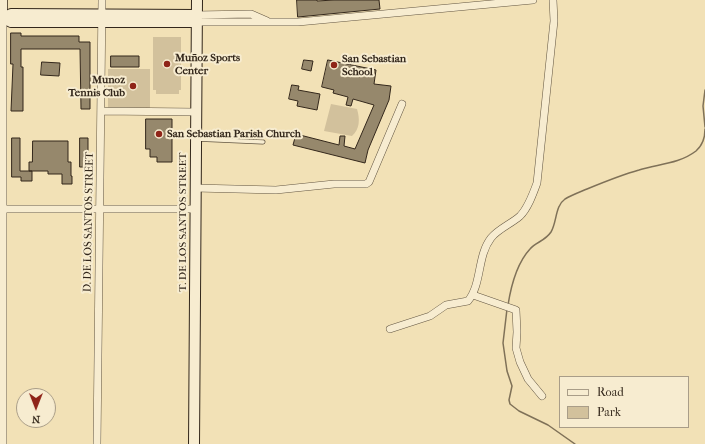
<!DOCTYPE html>
<html>
<head>
<meta charset="utf-8">
<style>
  body { margin:0 }
  #map { position:relative; width:705px; height:444px; overflow:hidden; background:#f2e1b6; font-family:"IM FELL French Canon",serif }
  canvas { display:block }
  .legend { position:absolute; left:559px; top:376px; width:130px; height:52px; box-sizing:border-box; background:#f7ecd0; border:1px solid #a99d88; margin:0; padding:5px 7px; list-style:none; font-size:12px; color:#33271b }
  .legend li { display:flex; align-items:center; gap:8px; height:20px }
  .legend b { width:20px; border:1px solid #a99d88 }
  .north { position:absolute; left:16px; top:388px; width:40px; height:40px; box-sizing:border-box; background:#f7ecd0; border:1px solid #a99d88; border-radius:50%; rotate:180deg; font-size:11px; font-weight:700; line-height:16px; text-align:center; color:#33271b }
  .north::after { content:''; display:block; margin:auto; width:14px; height:18px; background:#8f2418; clip-path:polygon(50% 0,100% 100%,50% 72%,0 100%) }
</style>
</head>
<body>
<div id="map">
<canvas width="705" height="444"></canvas>
<ul class="legend">
<li><b style="height:5px;background:#f7ecd0"></b>Road</li>
<li><b style="height:11px;background:#d2c19c"></b>Park</li>
</ul>
<div class="north">N</div>
</div>
<script>
const c = document.querySelector('canvas').getContext('2d');
c.lineJoin = 'round';
function fillPath(path, color) {
  c.fillStyle = color;
  c.fill(path, 'evenodd');
}
function strokePath(path, color, width, dash) {
  c.strokeStyle = color;
  c.lineWidth = width;
  c.lineCap = dash ? 'butt' : 'round';
  c.setLineDash(dash || []);
  c.stroke(path);
}
function drawText(font, color, halo, rows, align = 'center') {
  c.font = font + ' "IM FELL French Canon",serif';
  c.lineWidth = 4;
  c.setLineDash([]);
  c.textBaseline = 'middle';
  c.strokeStyle = halo;
  c.fillStyle = color;
  for (const [text, x, y, turn = 0] of rows) {
    c.save();
    c.translate(x, y);
    c.rotate((+turn || 0) * Math.PI / 180);
    c.textAlign = isNaN(turn) ? turn : align;
    if (halo) c.strokeText(text, 0, 0);
    c.fillText(text, 0, 0);
    c.restore();
  }
}
fillPath(new Path2D(`
  M153,37H181V90H179V94H156V90H153Z
  M108,69H150V109L108,108Z
  M331,104L357,109C360,119 360,129 352,136L324,131Z`), '#d2c19c');
strokePath(new Path2D(`
  M705,90L703,106L705,127
  M508,305C511,286 517,263 530,249C536,242 545,241 551,232C557,222 555,206 565,199C572,195 580,192 587,189C604,182 621,175 639,170C658,164 679,164 696,151C703,145 705,138 705,129
  M507,309L503,343L507,371L512,386L509,400L510,404L519,411L548,425L575,444`), '#7f7158', 1.5);
const building = new Path2D(`
  M297,0H317V1L334,0H379L380,9L298,17Z
  M11,33H21V36H79V42H90V109H81L80,49H21V67H23V111H11L13,64H11Z
  M111,56H139V67H111Z
  M304,60L313,61L311,71L302,69Z
  M328,60L376,70L374,84L391,86L389,100L368,150L365,163L293,145L296,134L339,145L340,136H345L344,146L355,149L374,105L353,99L351,106L346,105L348,97L333,93L334,90L322,87Z
  M42,62L60,63L59,76L41,75Z
  M292,85L299,86L298,90L320,94L317,110L297,106L298,101L289,99Z
  M146,119H172V162H157V157H150V149H146Z
  M12,138H20V171H32V181H21V177H12Z
  M80,138H88V167H80Z
  M33,141H68V162H71V176H72V184H62V174H48V171H29V162H32Z`);
fillPath(building, '#96886c');
strokePath(building, '#33271b', 1);
const service = new Path2D(`
  M196,139L263,142`);
const minor = new Path2D(`
  M196,15L251,14L267,21
  M3,18V444
  M196,22H298L533,0
  M101,111L196,112
  M195,188L276,190L334,184H366L369,182L402,104
  M0,209H195
  M473,295L516,310L517,332L516,348L520,362L528,379L542,396
  M390,329L430,316L446,305L468,301C482,284 477,256 491,238C498,229 511,224 520,216C528,208 533,194 537,183L554,21L553,0
  M97,444L102,0`);
const tertiary = new Path2D(`
  M3,0V18`);
const secondary = new Path2D(`
  M0,18H3L11,14L196,15
  M3,18L11,22H196
  M194,444L197,0`);
strokePath(service, '#635642', 5);
strokePath(minor, '#635642', 8);
strokePath(tertiary, '#635642', 10);
strokePath(secondary, '#33271b', 12);
strokePath(service, '#f7ecd0', 3.5);
strokePath(minor, '#f7ecd0', 7);
strokePath(tertiary, '#f7ecd0', 8);
strokePath(secondary, '#f7ecd0', 10);
for (const [x, y, r, color] of [
  [167,64,4,"#8f2418"],
  [334,65,4,"#8f2418"],
  [133,86,4,"#8f2418"],
  [159,134,4,"#8f2418"]
]) {
  const dot = new Path2D();
  dot.arc(x, y, r, 0, 2 * Math.PI);
  c.fillStyle = color;
  c.fill(dot);
  strokePath(dot, '#f7ecd0', 1.5);
}
drawText('bold 11px', '#33271b', '#f7ecd0', [
  ["Muñoz Sports",175,58],
  ["Center",175,71],
  ["San Sebastian",342,59],
  ["School",342,72],
  ["Munoz",125,80,"right"],
  ["Tennis Club",125,93,"right"],
  ["San Sebastian Parish Church",167,134]
], 'left');
drawText('11px', '#33271b', '#f7ecd0', [
  ["D. DE LOS SANTOS STREET",89,222,-89],
  ["T. DE LOS SANTOS STREET",183,222,-90]
]);
</script>
</body>
</html>
